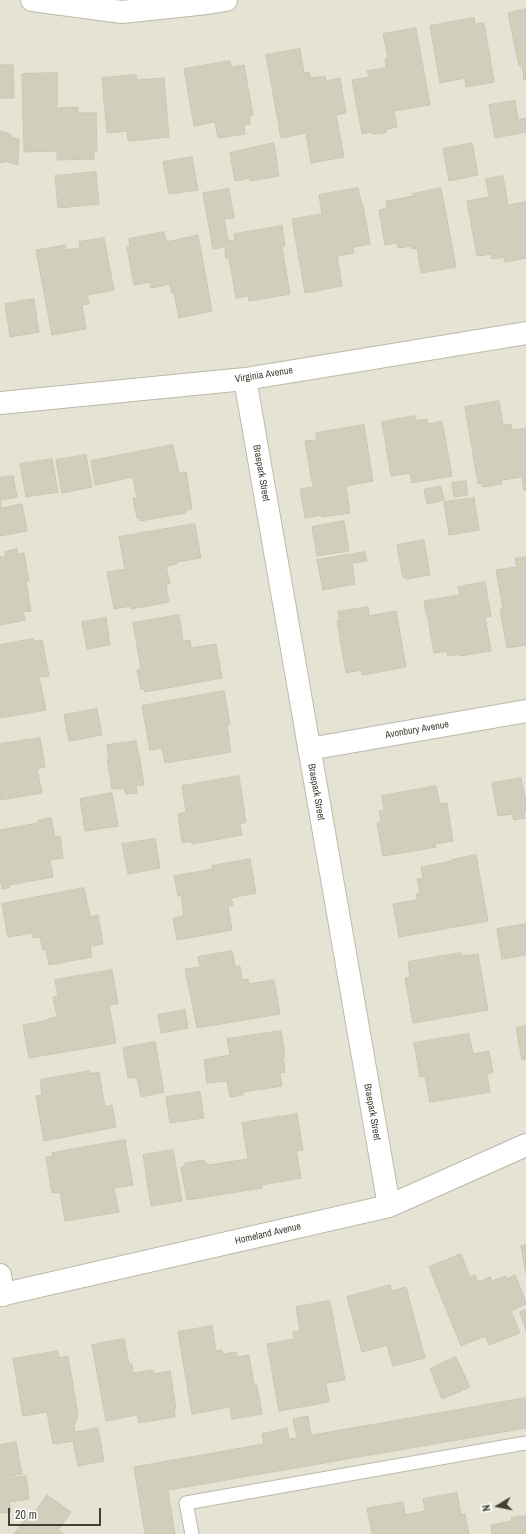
<!DOCTYPE html>
<html>
<head>
<meta charset="utf-8">
<style>
  body { margin:0 }
  #map { position:relative; width:526px; height:1534px; overflow:hidden; background:#f1f0e5; font-family:"Archivo Narrow",sans-serif }
  canvas { display:block }
  .north { position:absolute; left:478px; top:1486px; width:40px; height:40px; -webkit-text-stroke:3px #fff; paint-order:stroke; rotate:260deg; font-size:11px; font-weight:700; line-height:16px; text-align:center; color:#434136 }
  .north::after { content:''; display:block; margin:auto; width:14px; height:18px; background:#434136; clip-path:polygon(50% 0,100% 100%,50% 72%,0 100%) }
  .scale { position:absolute; left:8px; top:1508px; width:93px; height:18px; box-sizing:border-box; border:2px solid #434136; border-top:0; padding-left:5px; font-size:12px; line-height:14px; white-space:nowrap; color:#434136; -webkit-text-stroke:3px #fff; paint-order:stroke }
</style>
</head>
<body>
<div id="map">
<canvas width="526" height="1534"></canvas>
<div class="north">N</div>
<div class="scale">20 m</div>
</div>
<script>
const c = document.querySelector('canvas').getContext('2d');
c.lineJoin = 'round';
function fillPath(path, color) {
  c.fillStyle = color;
  c.fill(path, 'evenodd');
}
function strokePath(path, color, width, dash) {
  c.strokeStyle = color;
  c.lineWidth = width;
  c.lineCap = dash ? 'butt' : 'round';
  c.setLineDash(dash || []);
  c.stroke(path);
}
function drawText(font, color, halo, rows, align = 'center') {
  c.font = font + ' "Archivo Narrow",sans-serif';
  c.lineWidth = 3;
  c.setLineDash([]);
  c.textBaseline = 'middle';
  c.strokeStyle = halo;
  c.fillStyle = color;
  for (const [text, x, y, turn = 0] of rows) {
    c.save();
    c.translate(x, y);
    c.rotate((+turn || 0) * Math.PI / 180);
    c.textAlign = isNaN(turn) ? turn : align;
    if (halo) c.strokeText(text, 0, 0);
    c.fillText(text, 0, 0);
    c.restore();
  }
}
fillPath(new Path2D(`
  M0,0H526V1534H0Z`), '#e5e3d4');
const building = new Path2D(`
  M526,9V80H524L522,66H519L508,13Z
  M474,18L475,24L484,23L494,82L466,87L465,78L440,83L430,26Z
  M416,28L430,105L394,111L397,127L388,129L385,133L374,134L370,132L362,134L352,80L369,77L367,71L386,68L385,59L388,58L383,34Z
  M300,49L304,73L309,72L311,78L325,76L326,81L340,78L346,113L336,115L344,157L311,163L306,133L281,138L266,55Z
  M230,61L232,67L244,65L253,115L249,116L250,124L244,125L245,134L218,138L215,122L194,126L184,69Z
  M0,65H13L14,98H0Z
  M57,73V108L78,107V113H96L97,151H94V159L57,160V151L24,152L22,74Z
  M136,75L137,80L164,78L169,137L128,141L127,131L107,133L102,78Z
  M515,101L518,120L526,118V132L495,138L489,105Z
  M0,131L11,134V137L19,139L18,165L5,161L4,163L0,162Z
  M274,143L279,176L250,181V178L235,181L230,153Z
  M472,143L478,175L449,181L443,149Z
  M192,157L198,190L169,194L163,162Z
  M96,172L99,204L58,208L55,176Z
  M503,176L508,205L526,202V258L505,262L504,257L492,259L491,254L477,256L467,201L489,197L486,179Z
  M358,188L362,206L363,205L370,244L353,247L354,253L337,256L342,286L305,293L292,219L322,214L319,195Z
  M441,188L456,267L421,273L417,248L412,249L411,246L398,248L397,243L385,245L379,210L387,208L386,201L414,196L413,194Z
  M229,189L234,218L224,219L229,244L224,245L225,247L213,249L203,193Z
  M282,226L285,246L282,247L290,294L249,301L248,296L236,298L229,258H226L225,248L229,245V241L235,240L234,234Z
  M164,232L166,242L198,235L212,311L179,318L174,293H172L170,284L151,288L150,282L134,285L127,247H130L129,239Z
  M104,238L114,290L87,295L89,304L82,305L86,329L52,335L36,250L65,245L66,250L80,248L79,242Z
  M34,299L39,332L10,337L5,304Z
  M499,401L503,425L511,424L512,430L526,428V490L524,491L522,477L501,480L502,484L483,487L482,483L478,484L465,407Z
  M415,416L416,421L427,419L428,424L442,421L452,476L412,483L410,473L391,476L382,422Z
  M364,425L373,481L346,486L350,513L322,517V515L305,518L300,489L313,487L305,441L317,440L316,433Z
  M173,445L179,474L186,472L192,509L186,510V513L140,521V518H137L133,498H137L133,477L95,485L91,461Z
  M86,455L92,487L62,493L56,460Z
  M52,459L58,492L26,497L20,464Z
  M13,476L17,497L0,500V478Z
  M466,481L468,495L454,497L452,483Z
  M441,486L444,500L427,504L424,490Z
  M474,498L479,530L449,535L444,502Z
  M0,501L1,508L22,504L27,531L0,536Z
  M344,521L349,551L317,556L312,527Z
  M195,524L201,558L176,562L177,564L166,566L170,584H166L169,602L131,609V606L114,609L107,572L125,569L119,537Z
  M424,540L430,575L407,579L406,577L403,578L397,545Z
  M17,549L18,554L24,553L29,581H26L31,611L23,612L25,620L0,625V557L6,556L5,552Z
  M365,552L367,561L352,563L355,584L323,590L317,560Z
  M526,557V645L507,648L500,609L503,608L496,570L517,567L515,559Z
  M485,582L491,616L485,617L491,651L460,656V654L448,656L447,651L434,653L427,613L426,614L424,601L460,595L458,587Z
  M368,607L369,616L396,611L406,667L362,675L361,670L346,673L337,621H340L338,612Z
  M179,615L183,641L190,640L191,648L216,644L222,678L145,692L144,689H141L137,670L141,669L133,623Z
  M106,618L110,645L87,649L82,622Z
  M33,639L34,641L42,640L49,676L39,677L46,710L0,718V645Z
  M224,691L230,724L227,725L231,752L165,763L162,748L150,750L142,706Z
  M97,709L102,735L69,741L64,715Z
  M40,738L45,767L37,769L42,793L0,800V744Z
  M136,741L138,754H139L144,785L136,786L137,793L126,794L124,788L112,789L107,759H109L107,745Z
  M239,776L246,822L240,824L242,835L192,844L191,841L182,843L178,814L186,812L182,786Z
  M521,778L526,802V811H524L525,818L514,820L512,814L498,816L492,783Z
  M436,786L440,804L447,803L453,841L435,844L436,847L383,856L377,823L381,822L379,811L384,810L382,796Z
  M112,793L118,826L85,831L80,799Z
  M51,818L55,837L60,836L63,858L50,860L53,877L9,885V888L2,889L0,878V842H1L0,830L38,823V821Z
  M155,839L160,868L128,874L122,844Z
  M476,855L488,921L399,937L393,904L417,900L416,894L420,893L417,879L423,878L421,867L452,861V860Z
  M250,859L256,893L231,898L233,905L228,906L232,930L177,940L173,918L184,916L181,895L178,896L174,876L213,869L212,866Z
  M84,888L90,917L98,915L103,944L90,946L92,957L49,965L46,950H43L40,937L33,938L32,933L8,937L2,904Z
  M526,924V955L502,959L497,929Z
  M232,951L235,967L240,966L242,980L248,979L249,984L274,980L280,1014L197,1028L185,969L200,967L198,957Z
  M461,953L462,956L478,954L488,1010L413,1023L405,978L410,977L408,962Z
  M112,970L118,1004L109,1005L116,1043L29,1058L23,1025L48,1020L47,1019L57,1017L53,997H58L55,980Z
  M185,1010L188,1028L161,1033L158,1015Z
  M526,1026V1059L522,1060L516,1028Z
  M281,1031L285,1057L283,1058L285,1072L280,1073L282,1086L243,1092V1095L230,1097L227,1081L207,1083L204,1060L230,1055L227,1039Z
  M469,1034L473,1054L489,1051L493,1072L487,1074L490,1092L430,1102L425,1076L420,1077L414,1043Z
  M155,1042L164,1092L141,1097L137,1077L128,1078L123,1048Z
  M90,1071V1074L99,1072L105,1107L112,1105L116,1127L44,1141L36,1096L42,1095L40,1080Z
  M200,1092L204,1118L170,1123L166,1097Z
  M297,1114L303,1150L296,1151L301,1178L261,1185L262,1188L187,1200L181,1167H185V1163L204,1160L205,1163H207L208,1165L248,1159L242,1123Z
  M125,1140L133,1185L114,1188L119,1212L65,1221L60,1192L52,1193L46,1157L53,1156L52,1153Z
  M173,1150L182,1201L151,1206L143,1155Z
  M526,1245V1274L521,1246Z
  M461,1254L470,1277L475,1275L478,1282L490,1277L492,1281L506,1276L507,1279L515,1275L526,1302V1304L511,1311L520,1333L489,1345L485,1336L461,1346L429,1267Z
  M390,1285L392,1291L406,1287L425,1358L393,1366L387,1345L362,1352L347,1297Z
  M330,1301L345,1380L326,1383L329,1402L279,1411L267,1344L294,1339L293,1332L300,1331L296,1307Z
  M526,1310V1331L520,1312Z
  M212,1326L216,1351L222,1350V1354L236,1352L237,1357L249,1355L254,1385H257L262,1414L232,1419L230,1407L192,1414L178,1332Z
  M124,1339L129,1364H132L133,1373L153,1370L154,1374L170,1371L176,1409H174L175,1417L139,1423L137,1415L106,1421L92,1345Z
  M58,1351L59,1358L68,1356L78,1415L74,1426L75,1432L98,1428L104,1461L78,1466L73,1441L53,1444L47,1412L23,1416L13,1359Z
  M456,1357L470,1387L442,1399L430,1369Z
  M526,1398V1428L168,1490L175,1534H145L134,1467L264,1444L262,1434L287,1428L289,1439L297,1438L293,1419L308,1416L311,1435Z
  M16,1442L22,1474L0,1478V1445Z
  M26,1476L29,1499L9,1502L11,1512L0,1513V1480Z
  M457,1493L461,1515L465,1514L469,1534H372L367,1508L403,1502L405,1515L425,1511L423,1499Z
  M47,1495L71,1512L58,1530L64,1534H14L32,1510L35,1512Z
  M526,1516V1534H492L491,1525L512,1521L511,1518Z`);
fillPath(building, '#d2cebc');
strokePath(building, '#ccc7b0', 1);
const lane = new Path2D(`
  M192,1534L186,1503L526,1443`);
const street = new Path2D(`
  M32,0L122,12L207,3L226,0
  M245,379L389,1206
  M0,403L245,379L526,333
  M309,749L526,711
  M0,1275L3,1295
  M0,1295L389,1206L526,1145`);
strokePath(lane, '#bcb9a9', 15);
strokePath(street, '#bcb9a9', 24);
strokePath(lane, '#fff', 13);
strokePath(street, '#fff', 22);
drawText('10px', '#434136', '#fff', [
  ["Virginia Avenue",264,375,-9],
  ["Braepark Street",261,473,80],
  ["Avonbury Avenue",417,730,-10],
  ["Braepark Street",316,792,80],
  ["Braepark Street",372,1112,80],
  ["Homeland Avenue",268,1234,-13]
]);
</script>
</body>
</html>
